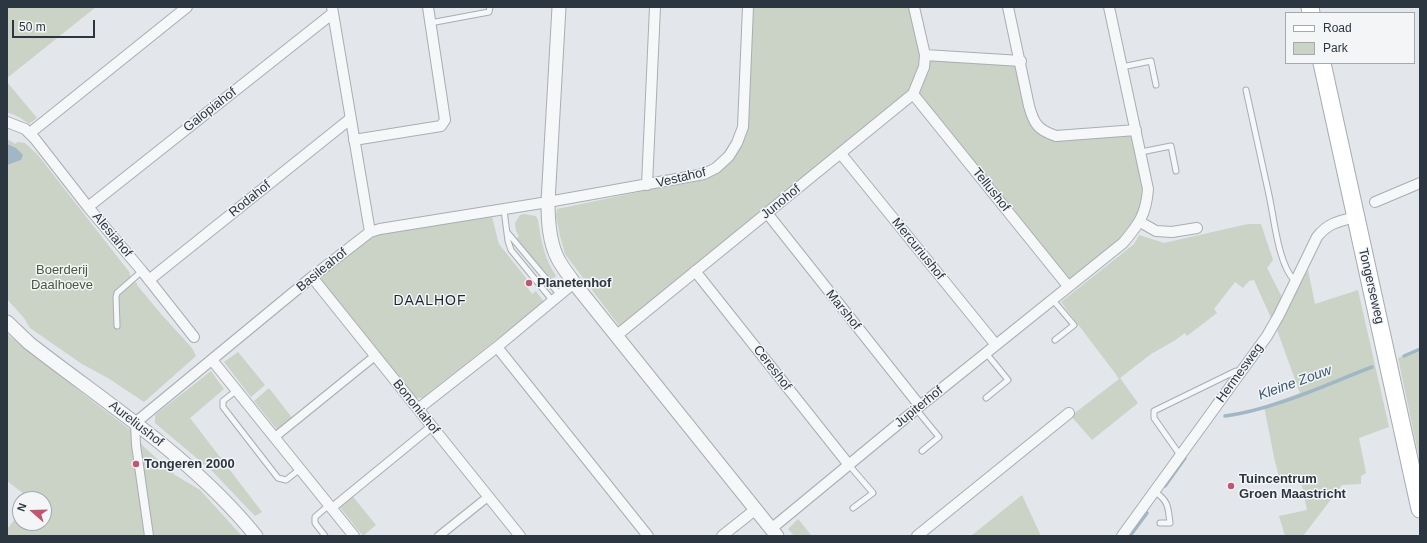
<!DOCTYPE html>
<html>
<head>
<meta charset="utf-8">
<style>
  body { margin:0 }
  #map { position:relative; width:1427px; height:543px; overflow:hidden; background:#e3e6ea; font-family:Helvetica,sans-serif }
  canvas { display:block }
  .frame { position:absolute; inset:0; border:8px solid #2c3640; pointer-events:none }
  .legend { position:absolute; left:1285px; top:12px; width:130px; height:52px; box-sizing:border-box; background:#f3f5f7; border:1px solid #a3a9ae; margin:0; padding:5px 7px; list-style:none; font-size:12px; color:#2c3640 }
  .legend li { display:flex; align-items:center; gap:8px; height:20px }
  .legend b { width:20px; border:1px solid #a3a9ae }
  .north { position:absolute; left:12px; top:491px; width:40px; height:40px; box-sizing:border-box; background:#f3f5f7; border:1px solid #a3a9ae; border-radius:50%; rotate:290deg; font-size:11px; font-weight:700; line-height:16px; text-align:center; color:#2c3640 }
  .north::after { content:''; display:block; margin:auto; width:14px; height:18px; background:#c15671; clip-path:polygon(50% 0,100% 100%,50% 72%,0 100%) }
  .scale { position:absolute; left:12px; top:20px; width:83px; height:18px; box-sizing:border-box; border:2px solid #2c3640; border-top:0; padding-left:5px; font-size:12px; line-height:14px; white-space:nowrap; color:#2c3640; -webkit-text-stroke:3px #f3f5f7; paint-order:stroke }
</style>
</head>
<body>
<div id="map">
<canvas width="1427" height="543"></canvas>
<div class="frame"></div>
<ul class="legend">
<li><b style="height:5px;background:#fff"></b>Road</li>
<li><b style="height:11px;background:#cad3c5"></b>Park</li>
</ul>
<div class="north">N</div>
<div class="scale">50 m</div>
</div>
<script>
const c = document.querySelector('canvas').getContext('2d');
c.lineJoin = 'round';
function fillPath(path, color) {
  c.fillStyle = color;
  c.fill(path, 'evenodd');
}
function strokePath(path, color, width, dash) {
  c.strokeStyle = color;
  c.lineWidth = width;
  c.lineCap = dash ? 'butt' : 'round';
  c.setLineDash(dash || []);
  c.stroke(path);
}
function drawText(font, color, halo, rows, align = 'center') {
  c.font = font + ' Helvetica,sans-serif';
  c.lineWidth = 3;
  c.setLineDash([]);
  c.textBaseline = 'middle';
  c.strokeStyle = halo;
  c.fillStyle = color;
  for (const [text, x, y, turn = 0] of rows) {
    c.save();
    c.translate(x, y);
    c.rotate((+turn || 0) * Math.PI / 180);
    c.textAlign = isNaN(turn) ? turn : align;
    if (halo) c.strokeText(text, 0, 0);
    c.fillText(text, 0, 0);
    c.restore();
  }
}
fillPath(new Path2D(`
  M7,7H96L7,78Z
  M750,7H911L923,66L915,87L766,207L620,327L565,254L560,236L556,216L557,209L648,190L704,180L723,169L737,152L747,128L751,56Z
  M929,57L1019,63L1038,132L1134,134L1145,188L1138,222L1120,241L1068,283L918,92Z
  M7,82L37,118L29,124L19,117L7,112Z
  M7,139L16,144L17,142L25,143L38,155L130,273L129,274L136,283H137V285L161,314L192,348L196,356L144,402L108,378L82,364L30,328L24,318L7,299Z
  M524,214L536,216L538,220C541,240 544,258 556,276L551,280L516,239L519,236L516,231L515,223L520,215Z
  M492,217L499,244L530,283L527,287L532,294L536,291L544,302L422,398H416L412,395L316,279L367,240L386,232Z
  M1248,224H1261L1273,260L1267,268L1284,301L1275,317L1271,318L1254,280L1249,281L1243,288L1235,282L1214,309L1217,313L1187,336L1185,333L1174,341L1151,354L1120,378L1138,403L1092,440L1071,416L1119,379L1115,373L1061,302L1134,244L1139,235L1164,243Z
  M1307,265L1315,304L1358,290L1389,427L1359,438L1366,473L1361,476V484L1342,485L1303,536H1285L1279,516L1307,510L1300,477L1280,481L1274,457L1264,406L1300,393L1277,330V326Z
  M7,334L47,366L129,429L145,448L175,475L200,490L242,536H7V529L15,519L20,523H44V499H28V497L7,481Z
  M1420,349V462L1398,358Z
  M238,352L265,385L251,397L224,362Z
  M211,371L224,389L190,418L262,512L255,516L212,471L155,423V415Z
  M269,388L293,419L279,432L254,401Z
  M350,493L376,525L363,536L338,505Z
  M1022,495L1041,536H971Z
  M798,519L812,536H794L788,529Z`), '#cad3c5');
fillPath(new Path2D(`
  M7,144L16,148L23,155L21,160L7,165Z`), '#a2b7c6');
strokePath(new Path2D(`
  M1404,356L1420,349
  M1225,416C1273,410 1327,384 1372,367
  M1165,486L1185,458
  M1130,536L1147,513`), '#a2b7c6', 3.5);
const service = new Path2D(`
  M430,23L489,12L490,7
  M1122,67L1151,61L1156,85
  M1246,90C1254,125 1261,160 1269,195C1274,217 1278,265 1295,281
  M1141,152L1171,146L1176,171
  M504,210L508,241L511,250L552,300
  M507,232L559,294
  M1052,299L1074,325L1055,340
  M117,326L116,297L117,293L142,271
  M986,353L1008,380L986,398
  M237,390L223,401V407L278,478L286,480L300,469
  M916,409L939,437L922,451
  M1180,455L1154,418V411L1236,371L1239,373
  M849,465L873,493L853,508
  M1155,492C1169,501 1168,508 1170,523H1160
  M325,536L315,523V517L329,505`);
const pedestrian = new Path2D(`
  M135,423L136,445L149,536
  M275,437L375,356
  M332,508L431,427
  M439,536L489,496`);
const minor = new Path2D(`
  M332,7L370,232
  M914,7L925,55L1021,61
  M1008,7L1029,106C1034,124 1038,130 1056,136L1136,130
  M913,94L1068,286
  M7,122L25,129L35,139L88,207L142,271L194,337
  M30,133L187,7
  M354,140L441,126L445,120L428,7
  M841,154L996,345
  M647,185L655,7
  M1375,202L1420,183
  M88,207L333,13
  M767,213L920,406
  M1140,222L1156,231L1172,232L1197,228
  M695,271L849,465
  M312,277L520,536
  M149,280L350,119
  M616,336L913,94L924,67L925,55
  M497,347L648,536
  M212,360L354,536
  M418,409L497,347L574,283
  M135,423L312,277L370,232L380,229L548,202L704,174L716,168L729,156L737,143L743,127L748,7
  M771,529L920,406L1123,243C1139,224 1146,215 1148,189L1109,7
  M722,536L756,509
  M917,536L1069,413
  M1122,536L1267,336L1279,315L1317,237C1328,223 1339,221 1356,217`);
const tertiary = new Path2D(`
  M559,7L548,202C548,221 549,242 558,259C562,267 569,275 574,283L777,536
  M7,322L29,343C107,404 193,458 256,536`);
const primary = new Path2D(`
  M1310,7L1311,13
  M1322,63L1420,509`);
strokePath(service, '#a8aeb4', 7);
strokePath(pedestrian, '#a8aeb4', 10);
strokePath(minor, '#a8aeb4', 12);
strokePath(tertiary, '#a8aeb4', 15);
strokePath(primary, '#a3acb4', 19);
strokePath(service, '#f5f7f8', 5);
strokePath(pedestrian, '#f5f7f8', 8);
strokePath(minor, '#f5f7f8', 10);
strokePath(tertiary, '#f5f7f8', 13);
strokePath(primary, '#fff', 17);
for (const [x, y, r, color] of [
  [529,283,4,"#c15671"],
  [136,464,4,"#c15671"],
  [1231,486,4,"#c15671"]
]) {
  const dot = new Path2D();
  dot.arc(x, y, r, 0, 2 * Math.PI);
  c.fillStyle = color;
  c.fill(dot);
  strokePath(dot, '#f3f5f7', 1.5);
}
drawText('13px', '#2c3640', '#f3f5f7', [
  ["Galopiahof",210,110,-38],
  ["Vestahof",681,178,-13],
  ["Tellushof",991,190,51],
  ["Rodahof",250,199,-39],
  ["Junohof",781,202,-39],
  ["Alesiahof",112,235,50],
  ["Mercuriushof",918,249,51],
  ["Basileahof",322,270,-39],
  ["Tongerseweg",1371,286,77],
  ["Marshof",843,310,51],
  ["Cereshof",772,368,52],
  ["Hermesweg",1240,373,-54],
  ["Bononiahof",416,407,51],
  ["Jupiterhof",919,407,-39],
  ["Aureliushof",136,424,38]
]);
drawText('13px', '#445a3b', '#f3f5f7', [
  ["Boerderij",62,270],
  ["Daalhoeve",62,285]
]);
drawText('bold 13px', '#2c3640', '#f3f5f7', [
  ["Planetenhof",537,283],
  ["Tongeren 2000",144,464],
  ["Tuincentrum",1239,479],
  ["Groen Maastricht",1239,494]
], 'left');
c.letterSpacing = '1px';
drawText('14px', '#1e2731', '#f3f5f7', [
  ["DAALHOF",430,301]
]);
c.letterSpacing = '0px';
drawText('italic 14px', '#3b5870', '#f3f5f7', [
  ["Kleine Zouw",1295,383,-20]
]);
</script>
</body>
</html>
